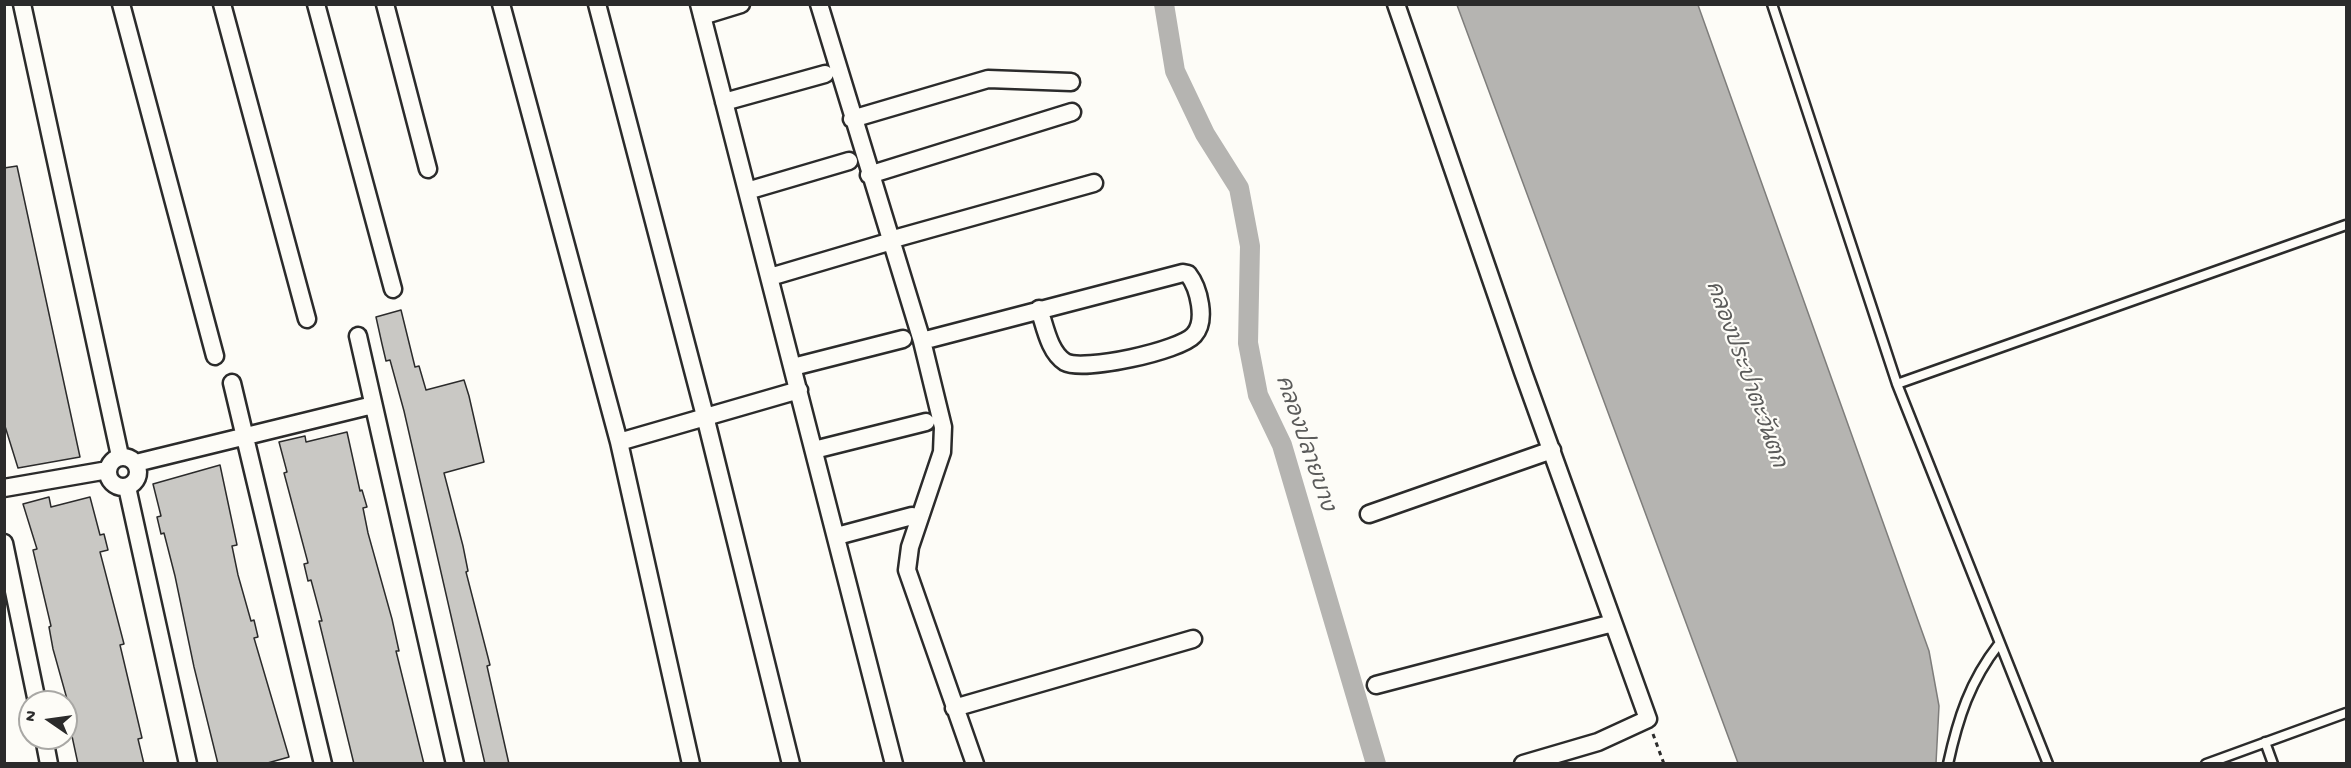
<!DOCTYPE html>
<html>
<head>
<meta charset="utf-8">
<style>
  body { margin:0 }
  #map { position:relative; width:2351px; height:768px; overflow:hidden; background:#fdfcf7; font-family:"Gochi Hand",sans-serif }
  canvas { display:block }
  .frame { position:absolute; inset:0; border:6px solid #2b2b2b; pointer-events:none }
  .north { position:absolute; left:18px; top:690px; width:60px; height:60px; box-sizing:border-box; background:#fdfcf7; border:2px solid #a9a8a5; border-radius:50%; rotate:283deg; font-size:16px; font-weight:700; line-height:24px; text-align:center; color:#2b2b2b }
  .north::after { content:''; display:block; margin:auto; width:21px; height:27px; background:#2b2b2b; clip-path:polygon(50% 0,100% 100%,50% 72%,0 100%) }
</style>
</head>
<body>
<div id="map">
<canvas width="2351" height="768"></canvas>
<div class="frame"></div>
<div class="north">N</div>
</div>
<script>
const c = document.querySelector('canvas').getContext('2d');
c.lineJoin = 'round';
function fillPath(path, color) {
  c.fillStyle = color;
  c.fill(path, 'evenodd');
}
function strokePath(path, color, width, dash) {
  c.strokeStyle = color;
  c.lineWidth = width;
  c.lineCap = dash ? 'butt' : 'round';
  c.setLineDash(dash || []);
  c.stroke(path);
}
function drawText(font, color, halo, rows, align = 'center') {
  c.font = font + ' "Gochi Hand","Playpen Sans Thai",sans-serif';
  c.lineWidth = 4.5;
  c.setLineDash([]);
  c.textBaseline = 'middle';
  c.strokeStyle = halo;
  c.fillStyle = color;
  for (const [text, x, y, turn = 0] of rows) {
    c.save();
    c.translate(x, y);
    c.rotate((+turn || 0) * Math.PI / 180);
    c.textAlign = isNaN(turn) ? turn : align;
    if (halo) c.strokeText(text, 0, 0);
    c.fillText(text, 0, 0);
    c.restore();
  }
}
const water = new Path2D(`
  M1457,5H1698L1929,651L1939,706L1936,763H1738Z`);
fillPath(water, '#b5b4b1');
strokePath(water, '#7e7d7b', 1.5);
strokePath(new Path2D(`
  M1164,4L1175,71L1205,134L1239,188L1250,246L1248,343L1258,395L1282,445L1376,764`), '#b5b4b1', 20);
const building = new Path2D(`
  M17,166L80,457L18,468L4,423V168Z
  M401,310L415,367L419,366L426,390L464,380L469,396L484,462L444,473L463,546L468,571L466,572L490,665L487,666L509,764H485L404,411L390,360L386,361L382,344L376,317Z
  M347,432L360,491L362,490L367,507L363,508L368,533L392,619L399,651H396L424,764H354L319,621H322L311,580L308,581L304,564L308,563L284,473L287,472L279,442L305,436L306,442Z
  M220,465L237,545L232,546L238,575L251,621L254,620L258,637L254,638L289,757L264,764H218L194,667L175,576L164,533L161,534L157,517L161,516L153,484Z
  M49,497L51,507L90,497L100,535L104,534L108,550L100,552L124,644L120,645L142,738L138,739L144,764H78L64,699H67L53,649L49,627L51,626L33,550L37,549L23,504Z`);
fillPath(building, '#c9c8c4');
strokePath(building, '#2b2b2b', 1.5);
const service = new Path2D(`
  M1772,4L1897,384L2048,764
  M1897,384L2346,225
  M2265,742L2273,764
  M1948,764C1958,718 1970,681 1999,644
  M2206,764L2346,713`);
const minor = new Path2D(`
  M22,4L120,456
  M121,4L215,356
  M222,4L307,319
  M316,4L393,289
  M385,4L428,169
  M501,4L619,442L691,764
  M597,4L705,416L791,764
  M699,4L894,764
  M819,4L922,341L943,427L942,452L910,547L907,570L975,764
  M1396,4L1523,372L1648,719L1598,742L1523,764
  M702,16L741,4
  M724,102L825,74
  M852,119L988,79L1071,82
  M869,175L1072,112
  M747,191L849,161
  M890,240L1094,183
  M770,277L885,243
  M358,336L455,764
  M922,341L1183,273L1188,274C1199,288 1207,321 1194,335C1180,351 1083,372 1065,362C1049,352 1045,326 1039,309
  M793,367L903,339
  M232,383L323,764
  M619,442L799,390
  M814,450L926,422
  M108 472a15 15 0 1 1 30 0a15 15 0 1 1-30 0Z
  M136,463L373,405
  M127,487L188,764
  M4,488L108,470
  M1369,514L1552,450
  M837,536L912,516
  M4,543L37,702
  M1376,685L1613,623
  M954,708L1193,639
  M44,738L49,764`);
strokePath(service, '#2b2b2b', 13);
strokePath(minor, '#2b2b2b', 21);
strokePath(new Path2D(`
  M1653,734L1664,764`), '#2b2b2b', 3, [4.5, 4.5]);
strokePath(service, '#fdfcf7', 8);
strokePath(minor, '#fdfcf7', 16);
drawText('italic 22px', '#5b5b5a', '#fdfcf7', [
  ["คลองประปาตะวันตก",1744,375,70],
  ["คลองปลายบาง",1303,444,71]
]);
</script>
</body>
</html>
